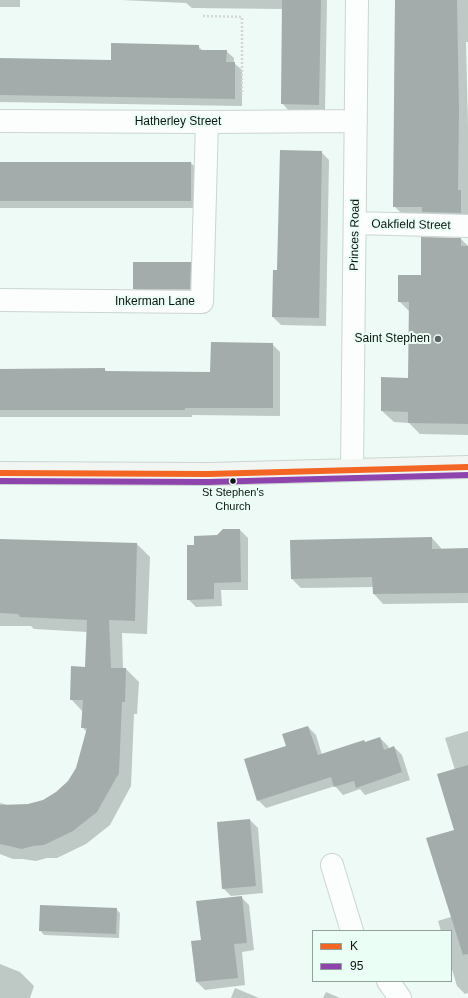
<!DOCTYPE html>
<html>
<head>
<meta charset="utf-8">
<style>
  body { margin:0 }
  #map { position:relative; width:468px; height:998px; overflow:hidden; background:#eefaf5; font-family:Helvetica,sans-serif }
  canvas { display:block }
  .legend { position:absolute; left:312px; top:930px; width:140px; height:52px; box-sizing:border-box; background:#eafef6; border:1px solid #92a19b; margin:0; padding:5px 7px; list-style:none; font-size:12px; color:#0e1512 }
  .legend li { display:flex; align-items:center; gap:8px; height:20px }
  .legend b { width:20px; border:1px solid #92a19b }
</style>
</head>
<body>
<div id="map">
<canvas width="468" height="998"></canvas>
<ul class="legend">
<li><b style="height:5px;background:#f26522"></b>K</li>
<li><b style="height:5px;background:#8e44ad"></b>95</li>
</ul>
</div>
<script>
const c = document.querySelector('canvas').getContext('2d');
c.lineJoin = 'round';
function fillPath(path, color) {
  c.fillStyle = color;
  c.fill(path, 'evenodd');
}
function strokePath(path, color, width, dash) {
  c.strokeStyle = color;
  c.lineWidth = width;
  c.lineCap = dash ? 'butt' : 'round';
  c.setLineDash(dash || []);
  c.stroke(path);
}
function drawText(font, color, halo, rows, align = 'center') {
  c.font = font + ' Helvetica,sans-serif';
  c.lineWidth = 4;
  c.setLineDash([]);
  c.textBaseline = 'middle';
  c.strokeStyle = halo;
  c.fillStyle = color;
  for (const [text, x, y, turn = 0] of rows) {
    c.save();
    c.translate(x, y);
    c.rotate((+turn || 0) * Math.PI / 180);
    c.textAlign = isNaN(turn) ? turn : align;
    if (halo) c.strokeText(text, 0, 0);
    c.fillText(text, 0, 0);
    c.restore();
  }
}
fillPath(new Path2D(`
  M0,0H20V7H0Z
  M121,0H327L325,111L288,110L282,103L283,9L192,8L186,3Z
  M395,0H468V42H466L468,126V221L402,214L394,206Z
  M198,46L203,51H226L234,58V63L242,70V106L0,102V59L112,61Z
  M321,152L329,160L326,326L281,325L273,317L277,271Z
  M0,163H191L199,171V208H0Z
  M461,239L468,246V435L420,434L409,423L394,422L382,411V378L409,379L410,312L399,301L422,276Z
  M190,263L198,271L197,297L142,296L134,288Z
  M272,344L280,352V416L192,415V417H0V370L104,369L107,372L211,373Z
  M223,530H240L248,538V590H221L222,606L196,607L188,599L195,546L217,536Z
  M432,538L441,548V550L468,549V603L383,604L374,594V587L301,588L292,579Z
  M0,540L137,544L150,557L147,634L122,633L123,669H126L139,682L137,714H134L131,786L110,825L86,844L57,858H47L36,861L23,859H13L0,854V803L12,806L28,805L43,801L57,793L68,782L77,768L87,732L82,727L83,712L71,699L86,668L88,632L34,629L31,626H0Z
  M308,727L316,735L322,755L364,741L366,743L380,738L388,746L389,749L394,747L402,755L410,780L365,795L360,789L343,795L335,786L266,808L258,800L287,747Z
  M468,731V823L455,770L445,738Z
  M250,820L258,828L263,893L231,896L223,888Z
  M468,829V993L465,994L457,986L451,966V931H441L438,921L457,915Z
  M241,897L249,905L254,950L242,952L245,985L205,990L197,982L202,941Z
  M116,909L120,913L119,938L44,935L40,930Z
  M0,964L20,972L34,986L30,998H0Z
  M235,988L259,998H231Z
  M326,992L340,998H323Z`), '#0003');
fillPath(new Path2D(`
  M282,0H321L319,105L281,104Z
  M395,0H457L459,110L458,190H461V213L422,212V207H393Z
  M111,43L199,45V50H227L226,62H235V99L0,95V58L111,60Z
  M280,150L322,151L319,318L272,317L273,270H277Z
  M0,162H191V201H0Z
  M421,237L461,238V246H468V424L408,423V412L381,411V377L408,378L409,302H398V275H421Z
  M133,262H191L190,289H133Z
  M211,342L273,343V408H185V410H0V369L105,368V371L210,372Z
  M223,529H240L241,582L214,583V599L187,600V545H194V536L217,535Z
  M432,537V549L468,548V593L373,594L372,577L291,579L290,540Z
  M0,539L137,543L135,621L109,620L111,668H126L125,702H122L119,773L97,812L73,831L44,845L33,846L22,849L0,844V805L28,804L43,800L56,792L68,781L76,768L87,728H81L83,700H70L71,666L85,667L87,620L20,617L18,614L0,613Z
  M308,726L318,755L364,740L365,742L380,737L384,750L394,746L402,772L356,788L354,781L334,787L331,777L257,801L244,759L286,746L282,734Z
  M468,765V954L463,955L426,838L454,830L437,774Z
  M250,819L256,886L222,889L217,822Z
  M242,896L247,943L234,944L238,978L196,982L191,941L201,940L196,901Z
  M40,905L117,908L116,934L39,931Z`), '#a3acaa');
const street = new Path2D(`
  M0,121L207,122L356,121
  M355,223L468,226
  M0,300L202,302L207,122
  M352,470L357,0
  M332,865L352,931
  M388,981L400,998`);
const secondary = new Path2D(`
  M0,473L208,474L468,467`);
strokePath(street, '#cbd5d1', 24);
strokePath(secondary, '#cbd5d1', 24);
strokePath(new Path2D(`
  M203,16L242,17V95`), '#d4d7d6', 2.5, [2, 2]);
strokePath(street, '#fcfefe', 22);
strokePath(secondary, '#f2f6f2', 22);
strokePath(new Path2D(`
  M0,473L208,474L468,467`), '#f26522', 6);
strokePath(new Path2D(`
  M0,481L208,482L468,475`), '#8e44ad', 6);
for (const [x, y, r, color] of [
  [438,339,4,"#5c6561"],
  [233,481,3.5,"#0e1512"]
]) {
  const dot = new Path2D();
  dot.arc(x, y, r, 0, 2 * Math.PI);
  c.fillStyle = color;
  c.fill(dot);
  strokePath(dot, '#eafef6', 1.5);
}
drawText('11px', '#0e1512', '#eafef6', [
  ["St Stephen's",233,493],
  ["Church",233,507]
]);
drawText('12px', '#0e1512', '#eafef6', [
  ["Hatherley Street",178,122],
  ["Oakfield Street",411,225,1],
  ["Princes Road",355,235,-89],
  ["Inkerman Lane",155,302]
]);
drawText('12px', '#0e1512', '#eafef6', [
  ["Saint Stephen",430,339]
], 'right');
</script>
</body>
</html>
